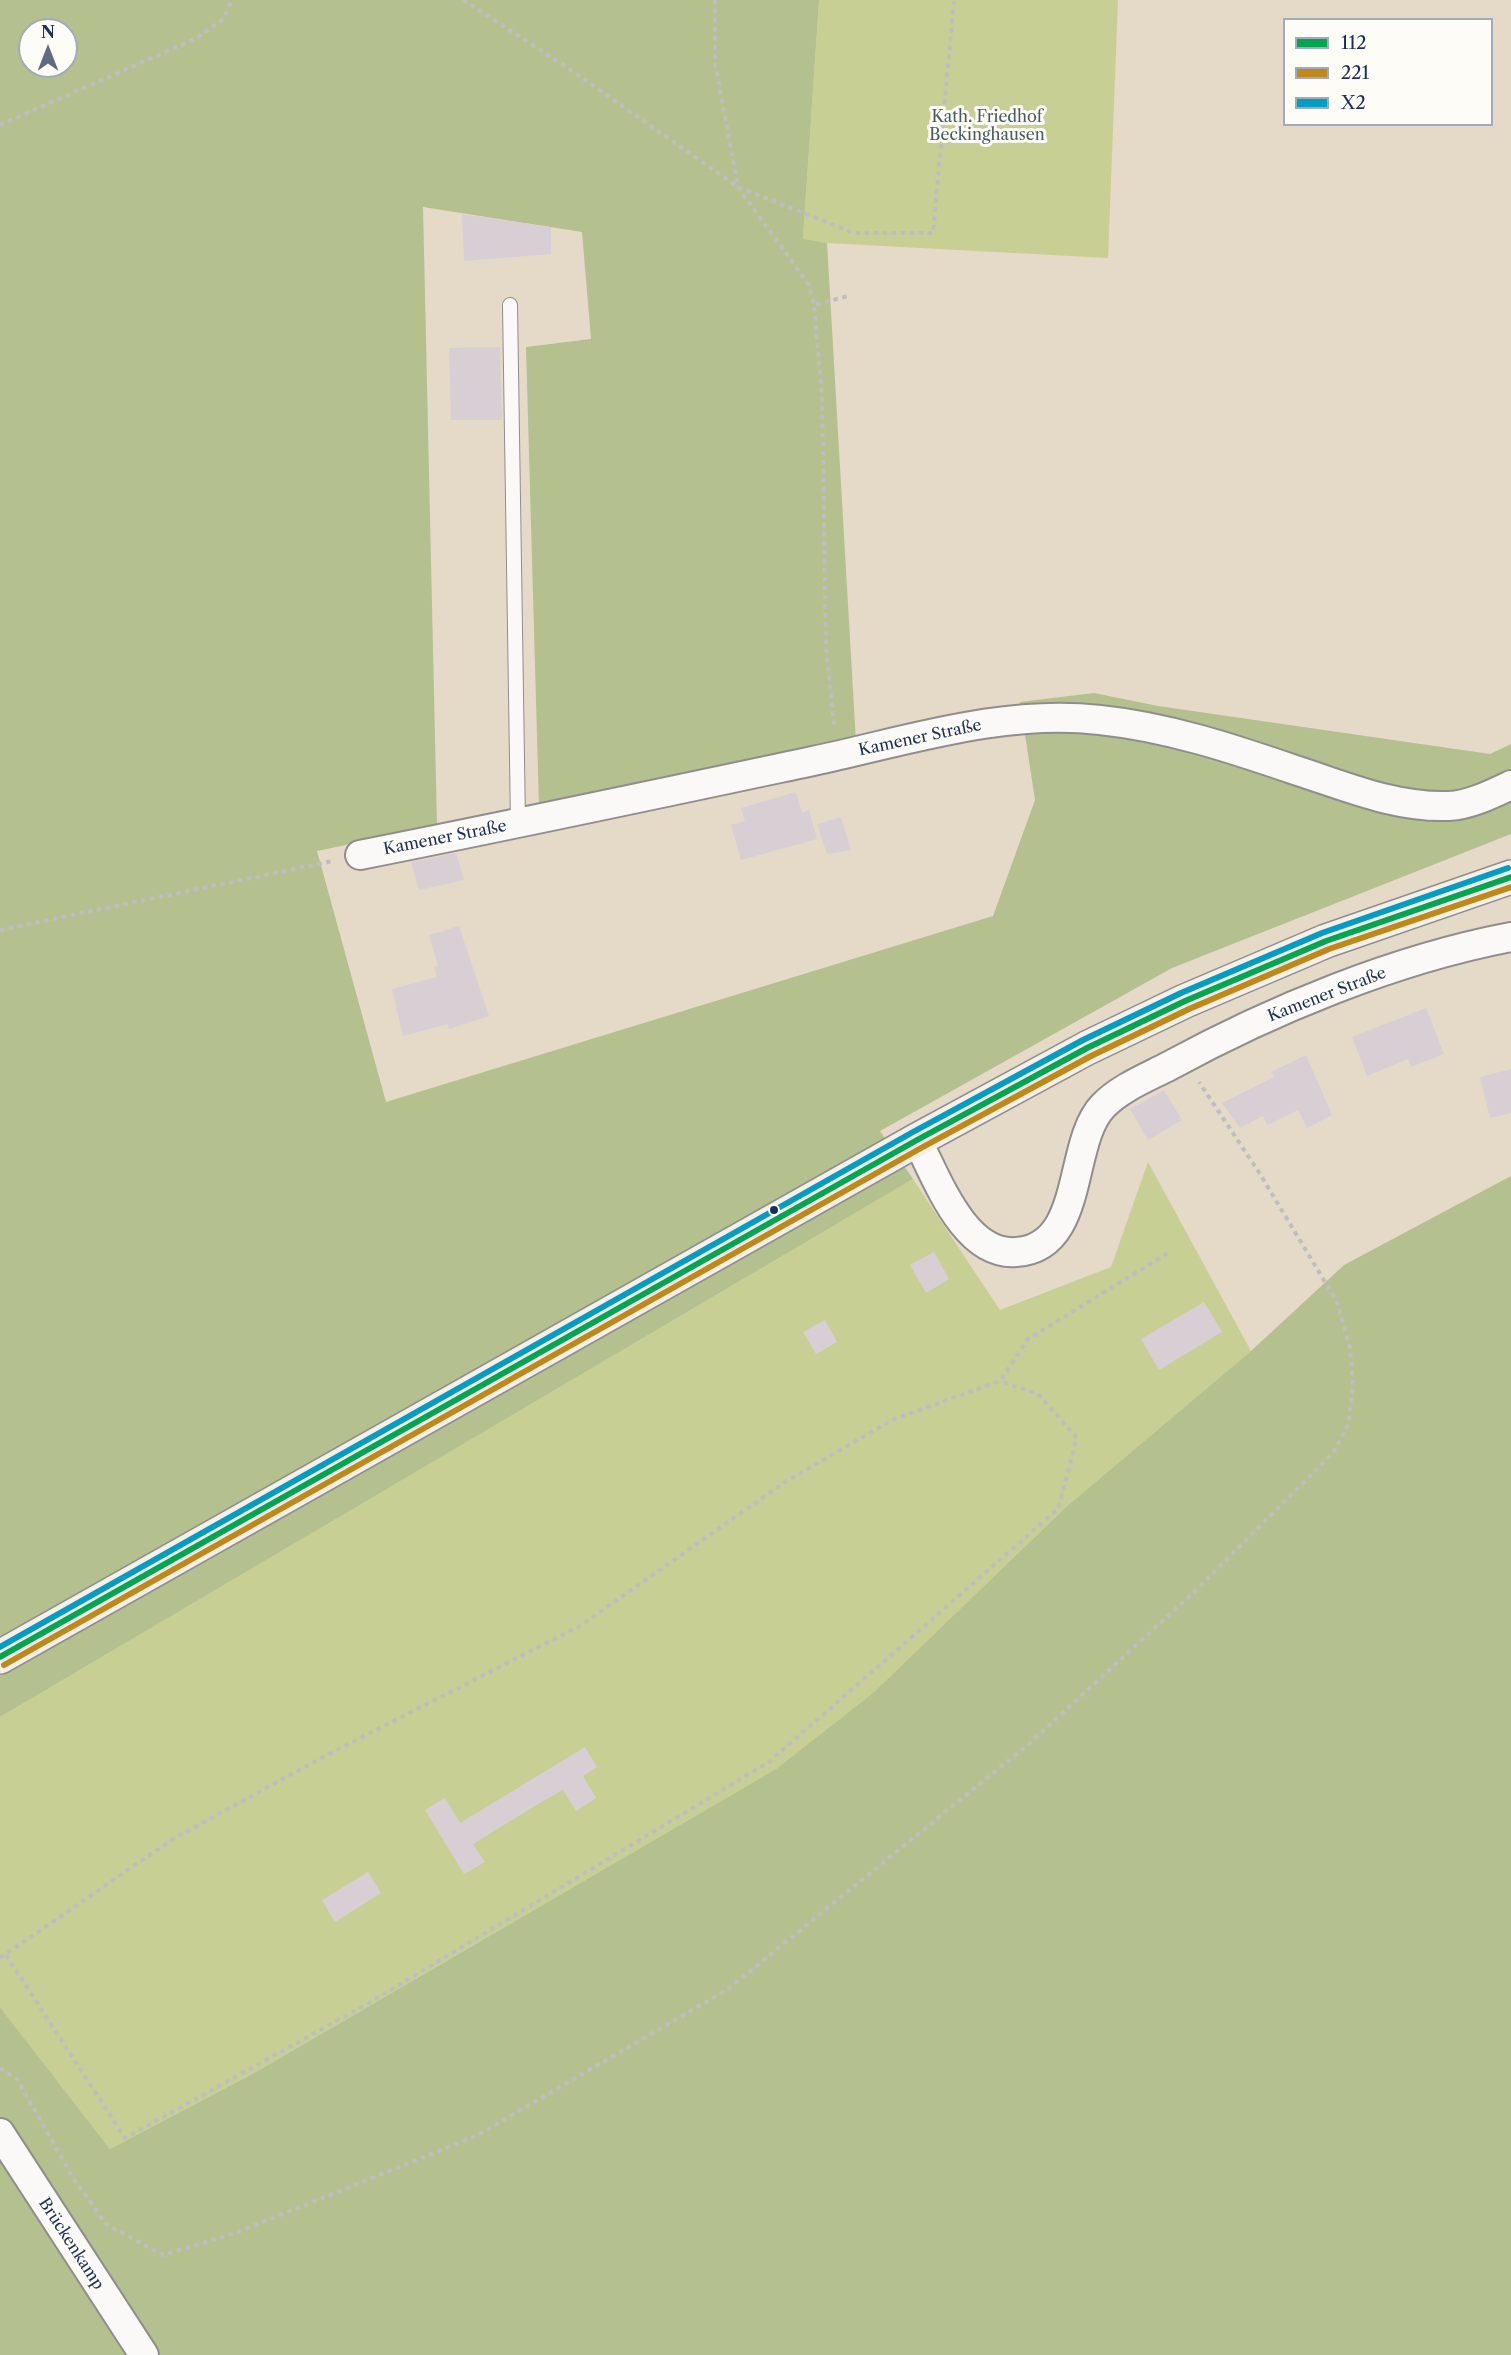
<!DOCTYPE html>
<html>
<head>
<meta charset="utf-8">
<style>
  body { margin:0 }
  #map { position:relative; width:1511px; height:2355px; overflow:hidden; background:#e5d9c8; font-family:"Libre Caslon Text",serif }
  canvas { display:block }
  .legend { position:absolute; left:1283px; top:18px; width:210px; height:108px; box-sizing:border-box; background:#fdfcf7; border:2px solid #a3aaba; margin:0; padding:8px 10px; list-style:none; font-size:18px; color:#1b2f5e }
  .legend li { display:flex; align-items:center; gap:12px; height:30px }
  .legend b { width:30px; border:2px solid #a3aaba }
  .north { position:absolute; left:18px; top:18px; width:60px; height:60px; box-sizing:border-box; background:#fdfcf7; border:2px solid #a3aaba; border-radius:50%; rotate:0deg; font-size:16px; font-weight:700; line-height:24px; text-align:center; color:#1b2f5e }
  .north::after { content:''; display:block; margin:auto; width:21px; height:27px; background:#626a83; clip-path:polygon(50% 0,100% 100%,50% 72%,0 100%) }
</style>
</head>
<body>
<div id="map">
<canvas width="1511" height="2355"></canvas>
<ul class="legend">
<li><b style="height:8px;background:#00a651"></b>112</li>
<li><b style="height:8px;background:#c08818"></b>221</li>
<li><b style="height:8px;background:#039dc3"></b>X2</li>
</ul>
<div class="north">N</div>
</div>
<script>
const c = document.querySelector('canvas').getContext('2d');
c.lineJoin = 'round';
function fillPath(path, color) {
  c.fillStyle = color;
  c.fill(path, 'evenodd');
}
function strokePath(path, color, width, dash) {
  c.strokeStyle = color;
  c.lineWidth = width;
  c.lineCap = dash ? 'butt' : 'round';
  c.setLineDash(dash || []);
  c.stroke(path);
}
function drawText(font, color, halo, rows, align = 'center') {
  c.font = font + ' "Libre Caslon Text",serif';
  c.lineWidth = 6;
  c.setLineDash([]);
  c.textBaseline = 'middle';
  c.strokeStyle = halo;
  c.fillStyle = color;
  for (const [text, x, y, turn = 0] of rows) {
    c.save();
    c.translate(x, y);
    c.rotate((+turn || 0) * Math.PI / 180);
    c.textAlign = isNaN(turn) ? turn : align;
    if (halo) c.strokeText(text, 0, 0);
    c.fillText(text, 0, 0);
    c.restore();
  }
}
fillPath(new Path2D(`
  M819,0H1118L1108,258L827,243L803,240Z
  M1148,1162L1251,1351L1066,1507L874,1692L776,1769L256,2072L110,2149L0,2007V1717L913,1179L1000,1310L1111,1267Z`), '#c8cf94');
fillPath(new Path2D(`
  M0,0H819L803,239L827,243L856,742L539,807L526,347L591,339L582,232L423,207L437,826L317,851L386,1102L993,916L1035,800L1020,702L1094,693L1158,706L1490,754L1511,744V834L1172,968L880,1131L913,1179L0,1717ZM30,30H66V66H30Z
  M1511,1176V2355H0V2007L110,2149L256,2072L776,1769L874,1692L1066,1507L1251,1351L1344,1265Z`), '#b4c08e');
fillPath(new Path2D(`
  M462,214L551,227V254L464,261Z
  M500,347L502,420H451L449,348Z
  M796,792L802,813L809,810L817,839L741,860L731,825L745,821L741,808Z
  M841,817L851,850L827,854L817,824Z
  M456,853L464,880L419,890L411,862Z
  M459,926L489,1016L449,1029L448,1024L403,1036L392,989L437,977L434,967L438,966L429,935Z
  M1426,1008L1444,1054L1411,1067L1408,1059L1367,1076L1352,1037Z
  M1306,1055L1332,1115L1307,1128L1298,1110L1267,1125L1263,1116L1240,1128L1222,1103L1274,1077L1271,1072Z
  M1511,1069V1113L1490,1118L1480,1077Z
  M1164,1090L1182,1120L1148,1140L1130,1109Z
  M934,1252L949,1279L926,1293L910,1265Z
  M1204,1302L1222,1332L1159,1370L1141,1339Z
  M825,1320L837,1342L816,1354L803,1332Z
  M585,1747L597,1767L583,1776L596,1798L576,1811L563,1790L538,1804L473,1844L485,1862L464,1874L425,1810L445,1798L460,1823Z
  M368,1872L381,1893L335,1922L322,1900Z`), '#d8cfd4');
const service = new Path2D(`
  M510,305L518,824`);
const minor = new Path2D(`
  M360,855C512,825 662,793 813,761C907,741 1002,709 1100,720C1167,727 1231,748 1295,770C1345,786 1395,808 1449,806C1470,805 1492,794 1511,785
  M917,1140C937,1178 964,1256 1016,1252C1086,1248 1067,1143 1103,1106C1120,1088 1148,1077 1169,1066C1272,1010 1395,959 1511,937
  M0,2133L144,2355`);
const secondary = new Path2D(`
  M0,1657L917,1140L1087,1048L1185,1001L1326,941L1511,877`);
strokePath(service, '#908e8d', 16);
strokePath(minor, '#908e8d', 32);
strokePath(secondary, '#908e8d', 36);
strokePath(new Path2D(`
  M463,0L565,66L738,187L854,233H933L954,0
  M715,0V63L738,187L809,285L814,305
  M0,125L195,39L223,19L232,0
  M834,725L826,646L822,396L814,305L848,296
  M0,930L333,861
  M6,1955L125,2138L369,2003L769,1762L1058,1509L1077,1438L1038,1394L1000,1381
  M0,1958L173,1839L325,1756L580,1626L785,1482L892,1420L1000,1381L1028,1339L1168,1253
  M0,2068L17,2079L72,2176L106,2224L163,2255L238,2232L476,2136L728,1989L1030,1743L1195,1591L1333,1453L1348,1425L1353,1385L1350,1348L1337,1302L1260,1174L1199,1082`), '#bebec0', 4, [4.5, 4.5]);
strokePath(service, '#fbf9f7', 14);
strokePath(minor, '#fbf9f7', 28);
strokePath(secondary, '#f5f0e9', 33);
strokePath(new Path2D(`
  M0,1657L917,1140L1087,1048L1185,1001L1326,941L1511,877`), '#00a651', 6);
strokePath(new Path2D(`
  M4,1665L921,1148L1091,1056L1189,1009L1329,949L1511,887`), '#c08818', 6);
strokePath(new Path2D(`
  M0,1647L913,1132L1083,1040L1181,993L1322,933L1508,868`), '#039dc3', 6);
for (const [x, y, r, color] of [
  [774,1210,5,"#1b2f5e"]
]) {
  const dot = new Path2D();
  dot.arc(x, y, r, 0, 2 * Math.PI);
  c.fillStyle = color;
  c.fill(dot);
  strokePath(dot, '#fdfcf7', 2);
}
drawText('16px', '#485c62', '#fdfcf7', [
  ["Kath. Friedhof",987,117],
  ["Beckinghausen",987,135]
]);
drawText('16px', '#1b2f5e', '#fdfcf7', [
  ["Kamener Straße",920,738,-12],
  ["Kamener Straße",445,838,-11],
  ["Kamener Straße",1327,995,-21],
  ["Brückenkamp",71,2244,57]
]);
</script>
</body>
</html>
